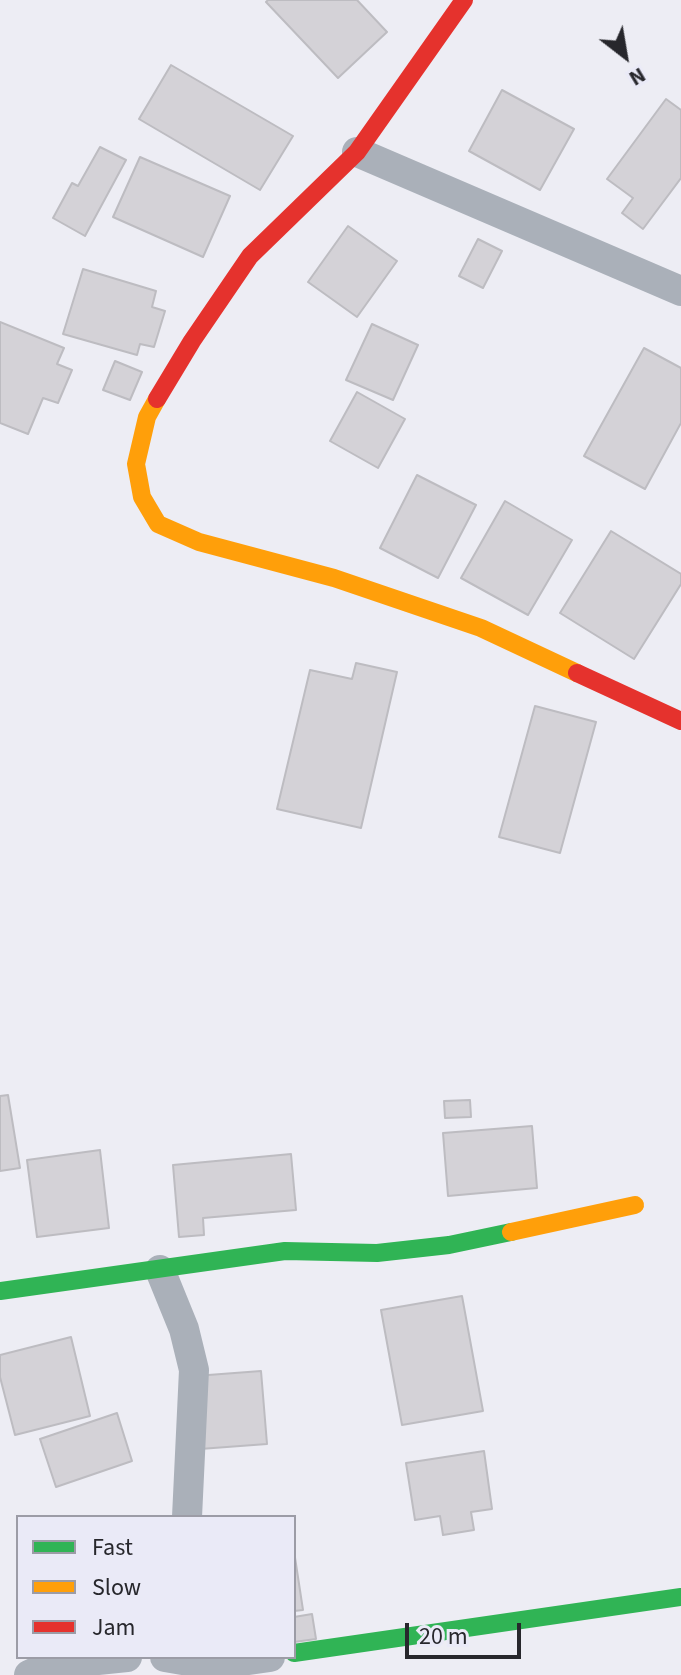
<!DOCTYPE html>
<html>
<head>
<meta charset="utf-8">
<style>
  body { margin:0 }
  #map { position:relative; width:681px; height:1675px; overflow:hidden; background:#ededf4; font-family:"Source Sans 3",sans-serif }
  canvas { display:block }
  .legend { position:absolute; left:16px; top:1515px; width:280px; height:144px; box-sizing:border-box; background:#eaeaf7; border:2px solid #9c9ca6; margin:0; padding:10px 14px; list-style:none; font-size:24px; color:#27272c }
  .legend li { display:flex; align-items:center; gap:16px; height:40px }
  .legend b { width:40px; border:2px solid #9c9ca6 }
  .north { position:absolute; left:585px; top:16px; width:80px; height:80px; -webkit-text-stroke:6px #eaeaf7; paint-order:stroke; rotate:149deg; font-size:22px; font-weight:700; line-height:32px; text-align:center; color:#27272c }
  .north::after { content:''; display:block; margin:auto; width:28px; height:36px; background:#27272c; clip-path:polygon(50% 0,100% 100%,50% 72%,0 100%) }
  .scale { position:absolute; left:405px; top:1623px; width:116px; height:36px; box-sizing:border-box; border:4px solid #27272c; border-top:0; padding-left:10px; font-size:24px; line-height:28px; white-space:nowrap; color:#27272c; -webkit-text-stroke:6px #eaeaf7; paint-order:stroke }
</style>
</head>
<body>
<div id="map">
<canvas width="681" height="1675"></canvas>
<ul class="legend">
<li><b style="height:10px;background:#30b455"></b>Fast</li>
<li><b style="height:10px;background:#ff9f0a"></b>Slow</li>
<li><b style="height:10px;background:#e5322d"></b>Jam</li>
</ul>
<div class="north">N</div>
<div class="scale">20 m</div>
</div>
<script>
const c = document.querySelector('canvas').getContext('2d');
c.lineJoin = 'round';
function fillPath(path, color) {
  c.fillStyle = color;
  c.fill(path, 'evenodd');
}
function strokePath(path, color, width, dash) {
  c.strokeStyle = color;
  c.lineWidth = width;
  c.lineCap = dash ? 'butt' : 'round';
  c.setLineDash(dash || []);
  c.stroke(path);
}
const building = new Path2D(`
  M268,0H357L387,32L338,78L266,2Z
  M171,65L293,136L260,190L139,119Z
  M502,90L574,129L540,190L469,151Z
  M666,99L681,110V178L643,229L622,213L633,198L607,179Z
  M100,147L126,160L85,236L53,218L72,183L78,186Z
  M140,157L230,196L203,257L113,217Z
  M348,226L397,261L357,317L308,282Z
  M478,239L502,251L483,288L459,276Z
  M83,269L156,291L152,307L165,311L154,347L140,344L137,355L63,334Z
  M0,322L64,348L57,364L72,370L58,403L43,398L28,434L0,423Z
  M372,324L418,345L393,400L346,380Z
  M644,348L681,368V423L645,489L584,456Z
  M115,361L142,372L130,400L103,390Z
  M357,392L405,419L378,468L330,441Z
  M417,475L476,505L438,578L380,548Z
  M505,501L572,540L528,615L461,578Z
  M611,531L681,574V584L634,659L560,613Z
  M356,663L397,672L361,828L277,809L310,670L352,679Z
  M535,706L596,722L560,853L499,837Z
  M8,1095L20,1168L0,1171V1096Z
  M470,1100L471,1117L445,1118L444,1101Z
  M532,1126L537,1188L448,1196L443,1133Z
  M100,1150L109,1228L37,1237L27,1160Z
  M291,1154L296,1210L203,1218L204,1235L179,1237L173,1165Z
  M462,1296L483,1411L402,1425L381,1310Z
  M71,1337L90,1416L15,1435L0,1377V1355Z
  M261,1371L267,1444L200,1449L195,1376Z
  M117,1413L132,1461L56,1487L40,1439Z
  M484,1451L492,1509L471,1512L474,1530L443,1535L440,1516L415,1520L406,1463Z
  M294,1551L303,1610L294,1611Z
  M312,1614L316,1639L294,1642V1617Z`);
fillPath(building, '#d4d2d7');
strokePath(building, '#bdbcc1', 2);
strokePath(new Path2D(`
  M357,152L681,291
  M160,1270L184,1329L194,1370L187,1517
  M165,1657L212,1665L270,1657
  M29,1675L51,1665L127,1657`), '#aab0b9', 30);
strokePath(new Path2D(`
  M0,1291L285,1251L377,1253L449,1245L511,1232
  M294,1653L681,1597`), '#30b455', 18);
strokePath(new Path2D(`
  M157,399L147,417L136,464L142,497L158,524L199,542L334,578L481,628L577,673
  M511,1232L635,1205`), '#ff9f0a', 18);
strokePath(new Path2D(`
  M157,399L192,341L250,256L357,152L464,0
  M577,673L681,721`), '#e5322d', 18);
</script>
</body>
</html>
